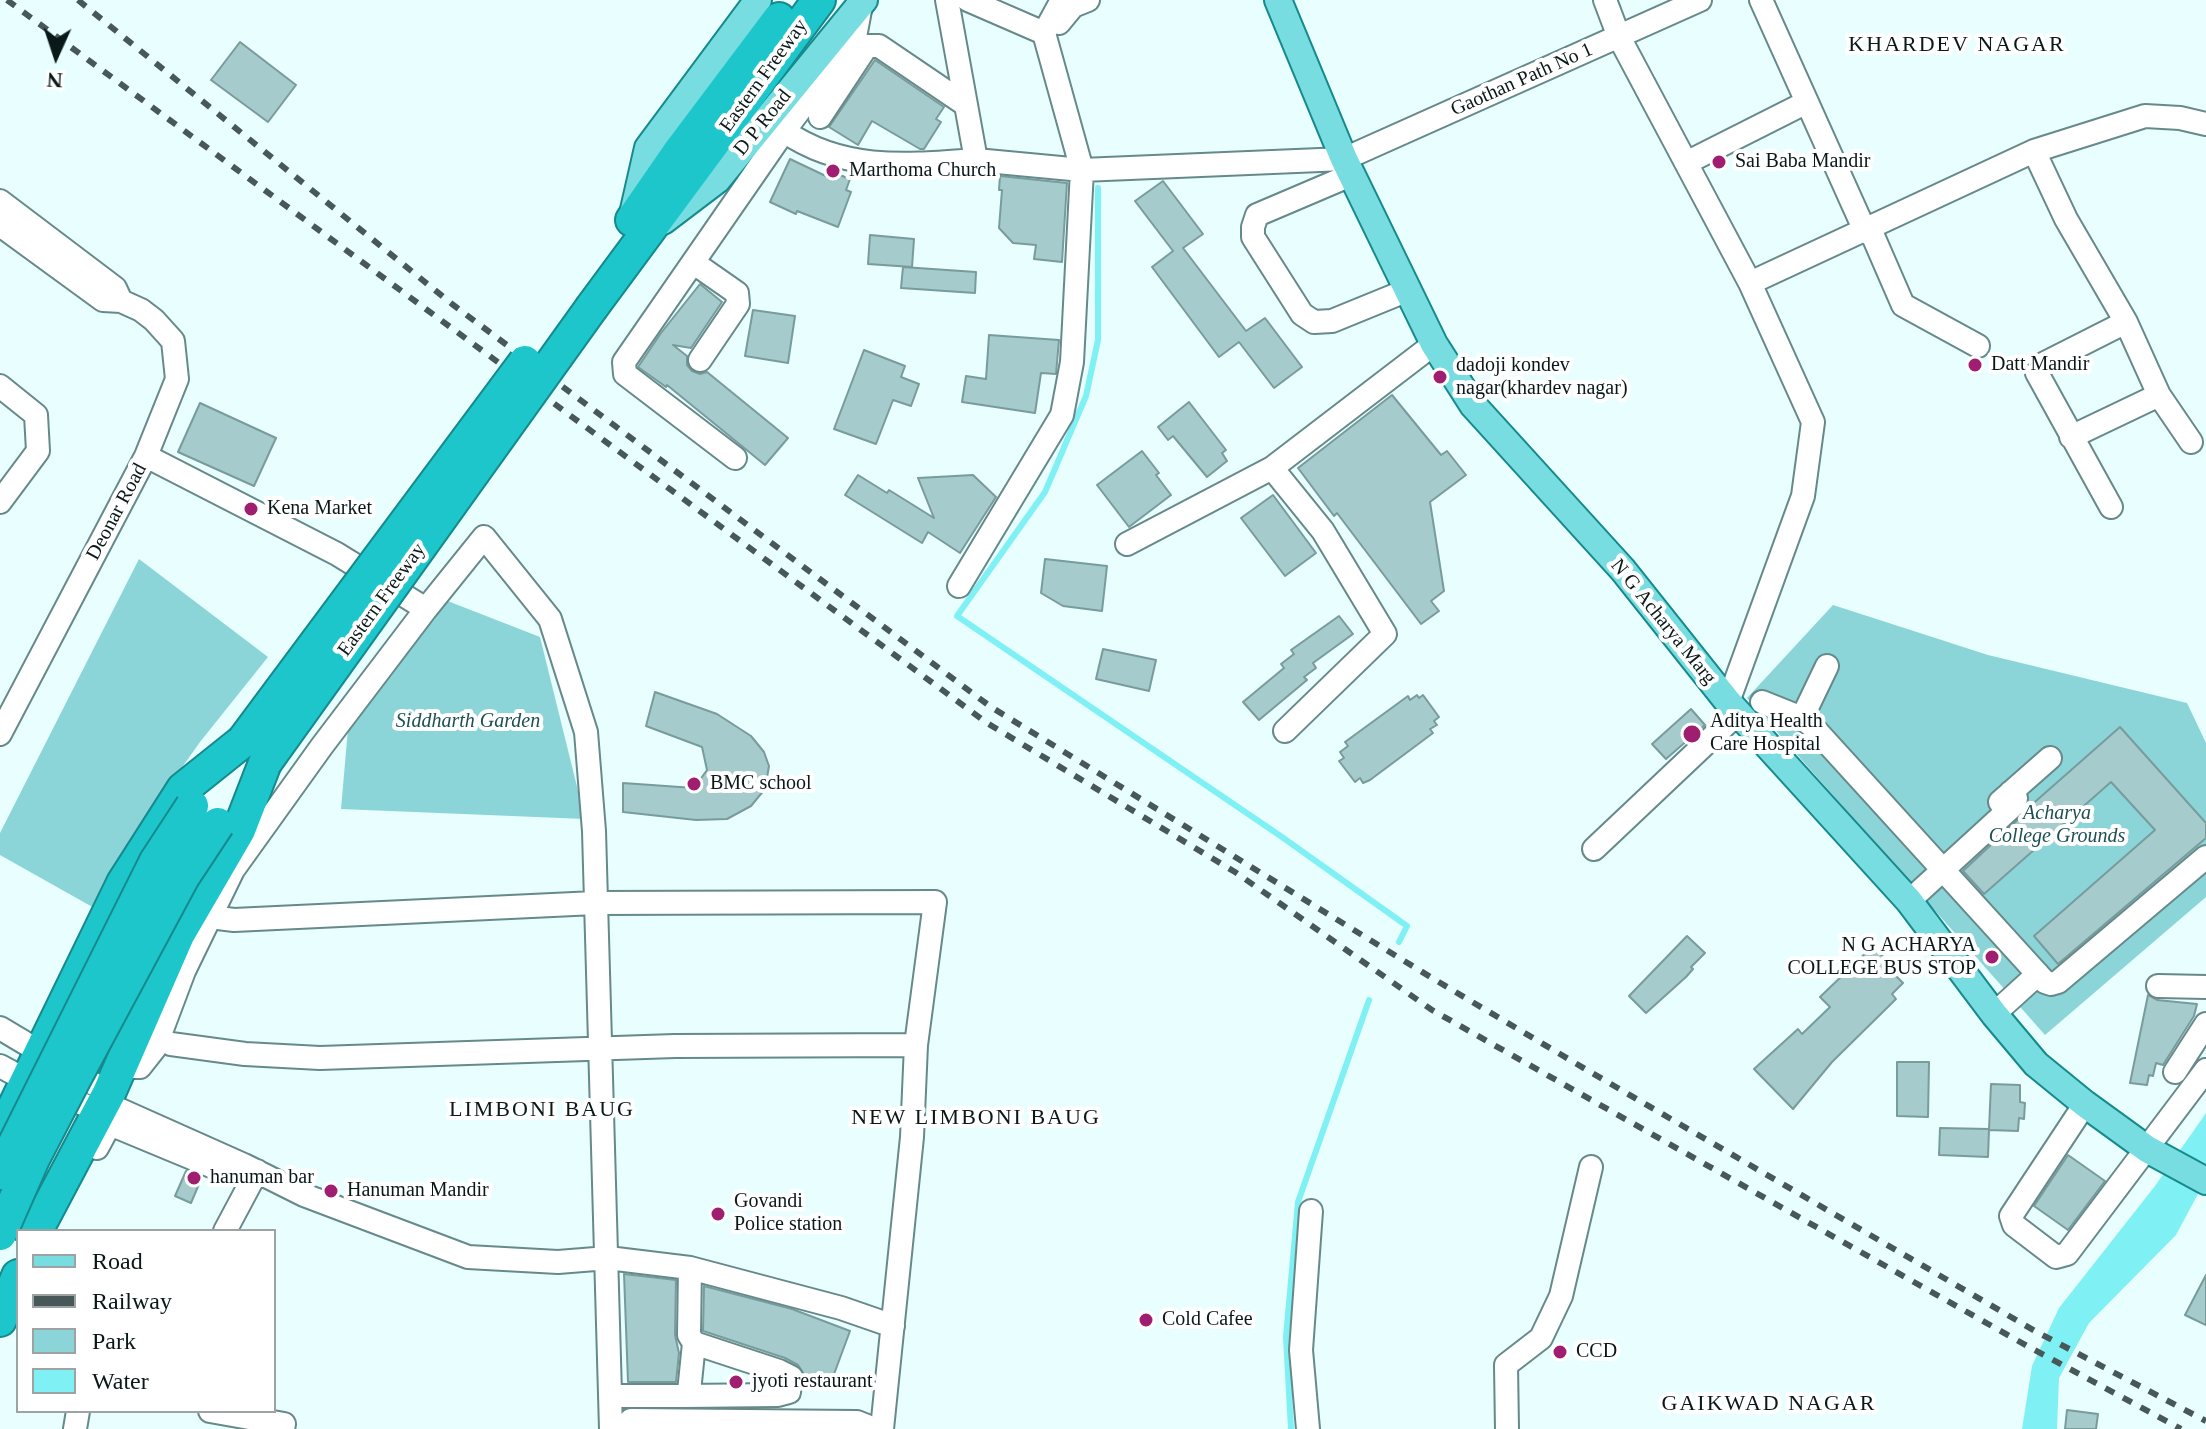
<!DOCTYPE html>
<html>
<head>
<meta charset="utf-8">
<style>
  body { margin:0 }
  #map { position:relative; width:2206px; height:1429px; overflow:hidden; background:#e8feff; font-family:"Times New Roman",serif }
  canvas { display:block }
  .legend { position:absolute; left:16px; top:1229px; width:260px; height:184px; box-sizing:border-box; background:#fff; border:2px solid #9da3a3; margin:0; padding:10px 14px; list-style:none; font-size:24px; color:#0a1818 }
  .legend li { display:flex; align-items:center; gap:16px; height:40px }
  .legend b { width:40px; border:2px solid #9da3a3 }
  .north { position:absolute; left:16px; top:16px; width:80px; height:80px; -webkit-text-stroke:6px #fff; paint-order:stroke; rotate:183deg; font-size:22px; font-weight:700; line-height:32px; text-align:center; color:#0a1818 }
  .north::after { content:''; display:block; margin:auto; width:28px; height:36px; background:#0a1818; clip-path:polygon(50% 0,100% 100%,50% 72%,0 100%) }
</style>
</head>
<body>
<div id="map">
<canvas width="2206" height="1429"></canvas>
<ul class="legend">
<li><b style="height:10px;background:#77dde0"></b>Road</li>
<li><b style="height:10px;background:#485859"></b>Railway</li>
<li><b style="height:22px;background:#8bd5d8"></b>Park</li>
<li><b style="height:22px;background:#7ff0f4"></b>Water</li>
</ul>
<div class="north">N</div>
</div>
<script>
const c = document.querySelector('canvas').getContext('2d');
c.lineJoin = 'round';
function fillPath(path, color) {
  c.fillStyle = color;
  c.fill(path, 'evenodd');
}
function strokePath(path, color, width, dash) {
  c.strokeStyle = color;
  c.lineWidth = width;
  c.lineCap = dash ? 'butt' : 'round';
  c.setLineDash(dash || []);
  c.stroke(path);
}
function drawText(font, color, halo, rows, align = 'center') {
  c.font = font + ' "Times New Roman",serif';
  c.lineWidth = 8;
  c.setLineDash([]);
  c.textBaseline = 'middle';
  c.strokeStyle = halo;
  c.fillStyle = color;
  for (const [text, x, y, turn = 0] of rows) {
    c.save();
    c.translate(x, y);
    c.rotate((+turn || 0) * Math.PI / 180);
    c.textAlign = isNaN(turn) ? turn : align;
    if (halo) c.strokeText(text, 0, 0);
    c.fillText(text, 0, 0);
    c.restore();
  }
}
fillPath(new Path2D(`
  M139,559L268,657L200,742L141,825L96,909L0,855V833Z
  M445,600L540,637L585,819L341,809L348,729Z
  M1833,605L1988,655L2187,703L2206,743V897L2045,1035L1747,698Z`), '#8bd5d8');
fillPath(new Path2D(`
  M2206,1113V1179L2176,1235L2089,1323L2059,1378L2057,1429H2022L2032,1366L2059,1308L2155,1186Z`), '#7ff0f4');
strokePath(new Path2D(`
  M1098,188V340L1086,396L1045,492L957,616L1282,837L1407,926L1399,942
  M1291,1429L1286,1337L1298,1202L1369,1000`), '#7ff0f4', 6);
const building = new Path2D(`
  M240,42L296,85L268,122L211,80Z
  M875,60L944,107L936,119L941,122L924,149H920L872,121L858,145L829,127Z
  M790,159L830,178L832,172L850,179L846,190L851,192L838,227L797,211L796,214L770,202Z
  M1000,176L1067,183L1062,262L1034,259L1036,245L1013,243L999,228L1002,190H999Z
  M1163,181L1203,234L1183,248L1246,331L1265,318L1302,367L1274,388L1239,342L1219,357L1152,267L1173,251L1135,201Z
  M870,235L914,239L912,267L868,264Z
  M903,267L976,272L975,293L901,288Z
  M700,284L722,302L691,348L673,345L687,356V365L692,371L700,374L707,372L788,438L765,465L667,385L666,387L638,367L661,333Z
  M753,310L795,316L788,363L745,356Z
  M989,335L1059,340L1056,374L1041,373L1035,413L962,402L966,376L986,379Z
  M864,350L905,366L901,377L919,384L911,406L893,400L876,444L834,429Z
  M1392,395L1441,455L1447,451L1466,475L1430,502L1444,591L1431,601L1439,611L1421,624L1337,513L1334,516L1298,468Z
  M1189,402L1226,450L1222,453L1227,461L1207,477L1173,436L1168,440L1158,427Z
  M200,403L276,438L254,486L178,452Z
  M1142,451L1159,473L1156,475L1171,495L1129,527L1097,485Z
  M858,475L887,493L889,490L934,518L918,478L973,475L996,497L960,553L928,532L922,543L845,495Z
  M1273,495L1316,553L1285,576L1241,518Z
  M1045,559L1107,566L1102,611L1063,606L1041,593Z
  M1339,616L1353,634L1313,663L1316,668L1304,677L1307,680L1259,720L1243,702L1284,668L1281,664L1294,654L1291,650Z
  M1103,649L1156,660L1149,691L1096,679Z
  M655,692L717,714L751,736L764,752L769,766L765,789L751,806L727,819L696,820L623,812V783L694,788L707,770L702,747L646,726Z
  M1417,695L1419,698L1423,695L1439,717L1434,721L1437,725L1430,729L1433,733L1370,780L1363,783L1360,778L1355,782L1339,761L1344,758L1340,752L1348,746L1345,742L1408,696L1410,700Z
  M1691,709L1705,725L1666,759L1652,744Z
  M2120,727L2206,823V838L2058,964L2034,936L2155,830L2111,782L1984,894L1963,871L2024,814L2028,808Z
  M1687,936L1705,953L1691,967L1693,969L1686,977L1646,1013L1629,996Z
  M1873,946L1886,960L1883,963L1903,983L1892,994L1896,999L1832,1062L1793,1109L1754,1069L1798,1029L1802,1034L1830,1007L1820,997Z
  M2148,995L2157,1000L2197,1004L2194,1016L2163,1065L2156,1063L2153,1076L2149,1075L2147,1085L2130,1083Z
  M1897,1062H1929L1928,1117L1897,1116Z
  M1991,1084L2020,1085V1102L2025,1103L2024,1119L2019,1118L2018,1131L1989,1130L1988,1157L1939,1155L1940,1128L1989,1129Z
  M2068,1155L2105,1181L2068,1230L2034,1206Z
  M186,1171L202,1177L191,1203L175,1196Z
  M624,1274L676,1280L675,1335L679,1353L676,1382H628Z
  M2206,1275V1325L2185,1315Z
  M704,1286L792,1309L850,1331L830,1385L805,1376L798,1365L785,1358L703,1331Z
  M2067,1410L2098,1414L2096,1429H2065Z`);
fillPath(building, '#a6cbcc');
strokePath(building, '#789b9c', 2);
const minor = new Path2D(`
  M947,0L976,160L1082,170L1344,159L1700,0
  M968,0L1044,33
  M1605,0L1619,37L1750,283L1813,422L1803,496L1728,702
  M1761,0L1865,231L1873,236L1903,305L1978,346
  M861,5L855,37L784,131C843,172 908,165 976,160
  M1059,23L1073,6L1088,0
  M820,117L867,46H879L966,105
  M2034,151L2066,219L2126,322L2159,395L2191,442
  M1686,163L1807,102
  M1351,175L1257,215L1253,227V237L1302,314L1314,322L1332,321L1408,290
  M0,201L115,288L121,301
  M0,225L103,300L121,301L141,310L154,320L173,341L177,379L146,456L0,734
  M694,263L737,293L738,304L700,360
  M1750,283L2034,151L2145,116L2180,118L2206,124
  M0,386L36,415L38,451L0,502
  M2071,437L2159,395
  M146,456L337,554L426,609L484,537L550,619L586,732L594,831L611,1429
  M735,458L625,374L624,362L784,131
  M1272,468L1323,531L1385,634L1285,731
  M2111,507L2037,373L2043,364L2126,322
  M1127,544L1272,468L1434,344
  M959,586L1062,415L1072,362L1082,170L1044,33L1062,0
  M1762,702L1802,718L1812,726L2045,982L2051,984L2058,982L2206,857
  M1802,718L1827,666
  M2000,802L2050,758
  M1594,849L1739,712
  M1909,901L2015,804L2016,798L2011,792
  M210,917L234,920L595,903L935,902L916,1045L912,1137L882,1429
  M2158,986L2206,987
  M1994,1014L2038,974
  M0,1028L109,1093L113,1106
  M171,1044L245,1054L320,1058L675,1046L916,1045
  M0,1066L26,1080L99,1111L114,1107L244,1165L304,1195L468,1257L558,1262L608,1258L690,1268L841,1308L893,1326
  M120,1067H140L155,1048L184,971L233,870L322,746L426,609
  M2175,1072L2206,1024
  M2085,1104L2011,1216L2014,1225L2056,1257L2067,1254L2206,1070
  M97,1148L110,1124L216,1168
  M225,1231L257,1171
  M611,1396H683L689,1392L694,1343
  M683,1396L778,1395L789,1392L791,1377L779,1371L694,1343L689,1335L690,1268
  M210,1411L284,1424L283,1429
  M75,1429L78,1411
  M627,1429L631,1420L857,1422L867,1426V1429
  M1308,1429L1301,1350L1311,1211
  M1507,1429L1506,1365L1541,1338L1561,1296L1591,1167`);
const major = new Path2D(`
  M1278,0L1344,159L1434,344L1473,405L1623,570L1728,702L1909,901L1994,1014L2036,1064L2085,1104L2147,1149L2206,1181
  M633,214L648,148L758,0
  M663,221L717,180L864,0`);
const highway = new Path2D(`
  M632,220L679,152L779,19
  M592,307L819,0
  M0,1136L123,883L183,789L243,741
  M36,1231L109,1093L178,935L239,830L265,763
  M0,1320L18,1276`);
strokePath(minor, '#66898a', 26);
strokePath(major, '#16898c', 30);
strokePath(highway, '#16898c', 36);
strokePath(minor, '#fff', 22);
strokePath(major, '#77dde0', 26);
strokePath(highway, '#1dc6cb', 32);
strokePath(new Path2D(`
  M7,0L987,723L1235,872L1432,1010L2029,1347L2181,1429
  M78,0L452,304L991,707L1432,978L1592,1073L2035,1331L2206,1421`), '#485859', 6, [10, 10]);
const highwayBridge = new Path2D(`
  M243,741L525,362
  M265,763L592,307
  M0,1173L156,861L192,806
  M0,1234L33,1159L74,1080L183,877L218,824`);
strokePath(highwayBridge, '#16898c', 36, []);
strokePath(highwayBridge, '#1dc6cb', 32);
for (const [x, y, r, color] of [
  [1719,162,8,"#a01e6f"],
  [833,171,8,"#a01e6f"],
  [1975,365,8,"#a01e6f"],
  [1440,377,8,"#a01e6f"],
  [251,509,8,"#a01e6f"],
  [1692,734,10,"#a01e6f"],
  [694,784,8,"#a01e6f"],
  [1992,957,8,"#a01e6f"],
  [194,1178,8,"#a01e6f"],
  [331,1191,8,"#a01e6f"],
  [718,1214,8,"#a01e6f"],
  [1146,1320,8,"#a01e6f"],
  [1560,1352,8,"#a01e6f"],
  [736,1382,8,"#a01e6f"]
]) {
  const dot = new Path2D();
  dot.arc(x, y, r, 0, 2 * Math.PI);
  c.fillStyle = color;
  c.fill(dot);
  strokePath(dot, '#fff', 3);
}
drawText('20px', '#0a1818', '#fff', [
  ["Eastern Freeway",764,76,-54],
  ["Gaothan Path No 1",1522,80,-24],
  ["D P Road",763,123,-51],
  ["Deonar Road",117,512,-62],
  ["Eastern Freeway",382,600,-54],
  ["N G Acharya Marg",1663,622,51]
]);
drawText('20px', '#0a1818', '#fff', [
  ["Sai Baba Mandir",1735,162],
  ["Marthoma Church",849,171],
  ["Datt Mandir",1991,365],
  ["dadoji kondev",1456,366],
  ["nagar(khardev nagar)",1456,389],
  ["Kena Market",267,509],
  ["Aditya Health",1710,722],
  ["Care Hospital",1710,745],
  ["BMC school",710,784],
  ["N G ACHARYA",1976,946,"right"],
  ["COLLEGE BUS STOP",1976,969,"right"],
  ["hanuman bar",210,1178],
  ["Hanuman Mandir",347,1191],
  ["Govandi",734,1202],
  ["Police station",734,1225],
  ["Cold Cafee",1162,1320],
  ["CCD",1576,1352],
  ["jyoti restaurant",752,1382]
], 'left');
drawText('italic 20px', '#1c4f51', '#fff', [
  ["Siddharth Garden",468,722],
  ["Acharya",2057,814],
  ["College Grounds",2057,837]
]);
c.letterSpacing = '2px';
drawText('22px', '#0a1818', '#fff', [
  ["KHARDEV NAGAR",1957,45],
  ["LIMBONI BAUG",542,1110],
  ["NEW LIMBONI BAUG",976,1118],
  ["GAIKWAD NAGAR",1769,1404]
]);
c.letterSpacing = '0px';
</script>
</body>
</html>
